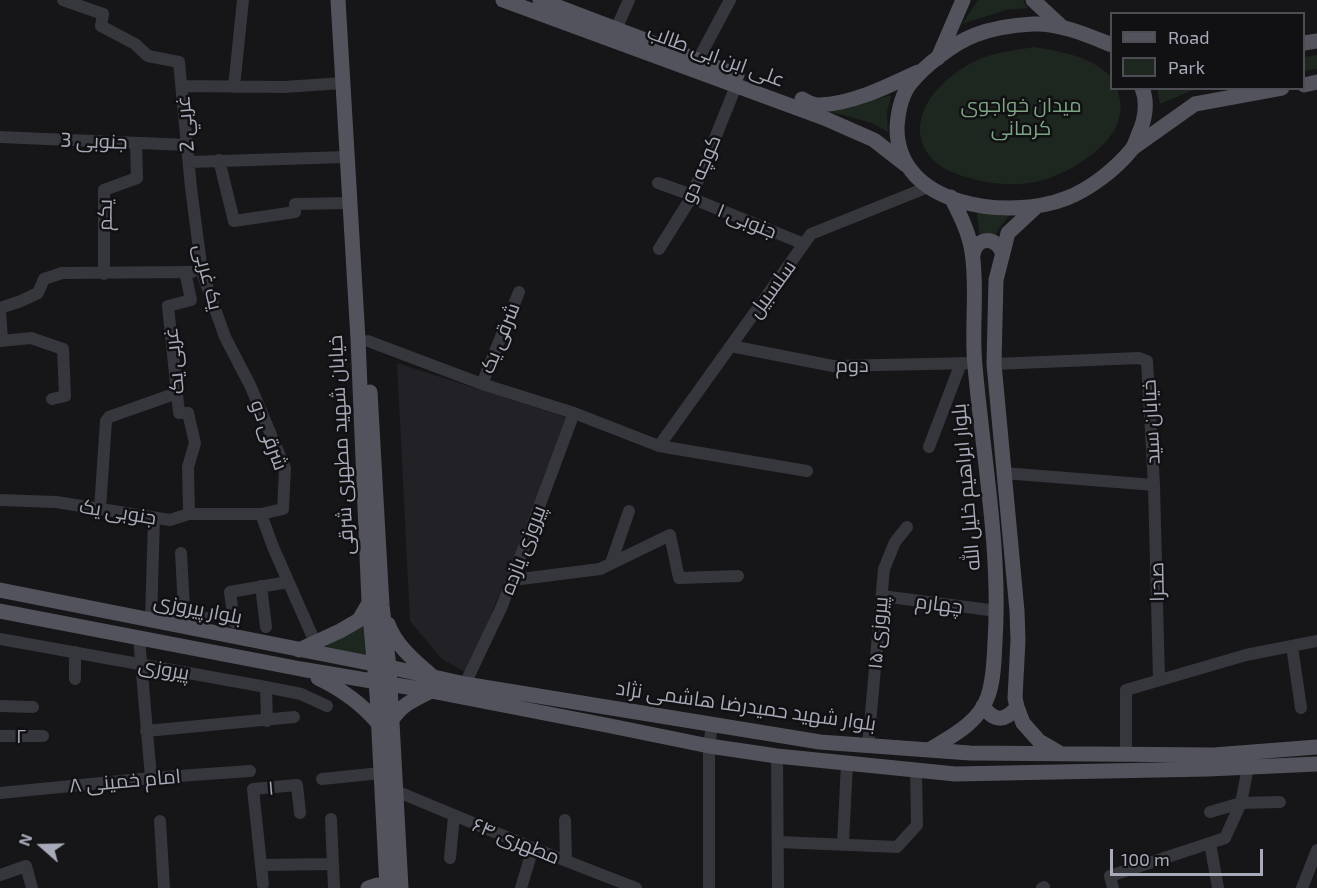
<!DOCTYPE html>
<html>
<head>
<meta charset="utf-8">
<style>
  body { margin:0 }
  #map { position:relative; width:1317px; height:888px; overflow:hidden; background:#161517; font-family:"Exo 2",sans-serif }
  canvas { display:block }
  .legend { position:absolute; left:1110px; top:12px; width:195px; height:78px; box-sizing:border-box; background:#111012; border:2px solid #4d4e54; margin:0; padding:8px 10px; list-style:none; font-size:18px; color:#a7aab8 }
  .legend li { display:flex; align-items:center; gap:12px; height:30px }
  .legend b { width:30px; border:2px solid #4d4e54 }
  .north { position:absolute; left:12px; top:816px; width:60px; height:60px; -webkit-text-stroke:4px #111012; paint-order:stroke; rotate:290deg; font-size:16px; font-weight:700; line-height:24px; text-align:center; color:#a7aab8 }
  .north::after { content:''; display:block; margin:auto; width:21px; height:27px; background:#a7aab8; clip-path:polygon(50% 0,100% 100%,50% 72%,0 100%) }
  .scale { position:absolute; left:1110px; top:849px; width:153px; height:27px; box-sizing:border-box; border:3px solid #a7aab8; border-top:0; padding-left:8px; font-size:18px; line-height:21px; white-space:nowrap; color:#a7aab8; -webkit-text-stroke:4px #111012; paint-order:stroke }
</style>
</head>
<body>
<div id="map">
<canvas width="1317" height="888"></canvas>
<ul class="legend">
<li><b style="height:8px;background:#52535c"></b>Road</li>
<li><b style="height:16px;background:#1d261f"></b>Park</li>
</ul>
<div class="north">N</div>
<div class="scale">100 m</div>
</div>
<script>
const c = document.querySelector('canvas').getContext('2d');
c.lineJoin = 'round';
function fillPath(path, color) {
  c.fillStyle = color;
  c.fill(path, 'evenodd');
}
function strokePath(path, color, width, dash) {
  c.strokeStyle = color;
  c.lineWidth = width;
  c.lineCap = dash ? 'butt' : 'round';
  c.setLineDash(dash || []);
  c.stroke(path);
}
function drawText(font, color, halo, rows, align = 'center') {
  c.font = font + ' "Exo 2",Cairo,sans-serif';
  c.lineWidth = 5;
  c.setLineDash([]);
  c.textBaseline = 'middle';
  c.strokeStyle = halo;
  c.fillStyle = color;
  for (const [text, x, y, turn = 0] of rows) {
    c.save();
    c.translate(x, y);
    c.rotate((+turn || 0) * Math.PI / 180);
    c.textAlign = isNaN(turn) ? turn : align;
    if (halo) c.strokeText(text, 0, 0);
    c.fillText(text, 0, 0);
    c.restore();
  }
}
fillPath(new Path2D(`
  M397,363L571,419L467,673L442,659L410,621Z`), '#222125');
fillPath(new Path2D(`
  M978,0H1023L1028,8L1006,10L962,24Z
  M1034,47C1063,52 1091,56 1111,77L1112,88L1117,89C1127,114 1115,136 1095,152C1055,184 1016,192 966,177C952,173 937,167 928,154C901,113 949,70 985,57C1001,51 1018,50 1034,47Z
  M1317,55V69L1304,71V57Z
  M1157,89V88L1202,89L1193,90L1160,104Z
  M890,95L891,97L887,112L888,132L872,123L820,109L849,108Z
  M976,208L1011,213L998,230L995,238L980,237Z
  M365,623L368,657L324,648Z`), '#1d261f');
strokePath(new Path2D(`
  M616,29L629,0
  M698,60L730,0
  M182,86L284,87L343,83
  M234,87L243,0
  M0,137L187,145
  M219,160L234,221L295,212V204L349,203
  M189,162L346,157
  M658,183L692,195
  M691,198L804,244
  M659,249L691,198L736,86
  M185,272L191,300L168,306L179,413H188L195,443L188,467L189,514
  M104,274V190L137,178L136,143
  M0,341L31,338L63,349L65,396L52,399
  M2,341L0,308L21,301L38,293L44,279L62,273L192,272
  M368,341L482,384L574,413L659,446L807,471
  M731,346L833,366L975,363
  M994,364L1139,358L1147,361L1154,485L1159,679
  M482,384L519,292
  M659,446L811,234L928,187
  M929,447L961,363
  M1004,473L1154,485
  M0,500L56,502L170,520L189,514H261L283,509L285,468L250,385L225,337L202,272L191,188L179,62L148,56L135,44L101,26L103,14L63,0
  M100,509L106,421L109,417L177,393
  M261,514L273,547L315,642
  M181,553L185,627
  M611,563L629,511
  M513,580L600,569L670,535L679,578L738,576
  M261,586L266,627
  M882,596L997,611
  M151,621L154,518
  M234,622L230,592L288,582
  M197,630L198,623L207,618
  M139,638L151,778
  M0,639L266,687L301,694L327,706
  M1292,646L1301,708
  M75,679V652
  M465,684L502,606L574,413
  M266,687L267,721
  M0,706L33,707
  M146,731L294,717
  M0,736H43
  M868,746L884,569L895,542L907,527
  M1126,754V690L1246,655L1317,641
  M777,756L778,888
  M322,779L381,773
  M396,791L533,848L636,888
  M0,793L151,778L250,771
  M1210,812L1241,803L1280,802
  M331,819L334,888
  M565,820L566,861
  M160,821L164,888
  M778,842L897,847L917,825L916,770
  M1210,843L1218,888
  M843,844L847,763
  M450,858L454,816
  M262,865L333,864
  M0,875L26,866L32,888
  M263,884L253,789L297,785L300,813
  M521,888L533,848
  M709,888V746L712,725
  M1042,888L1044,887
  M1113,888L1110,876L1225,838L1241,803L1248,767
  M1302,888L1317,850`), '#36363d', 12);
strokePath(new Path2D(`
  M338,0L358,339L369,603L377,694L387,888
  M503,0L824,118L874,140L906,165
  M540,0L737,75
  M1033,0L1062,27
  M1304,43L1317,41
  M1112,45C1087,35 1060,23 1033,24C1014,25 993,28 975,35C954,43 924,66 910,84C901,96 898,113 897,127C896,207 1009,221 1067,198C1090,189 1116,169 1132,149C1135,145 1137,138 1139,133C1145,120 1148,102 1142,88
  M938,58L963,0
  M1304,85L1317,82
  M802,99C807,102 813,105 819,105C853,104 888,86 918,72
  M1133,148L1195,104L1282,88
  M1037,206L1008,233L996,280L994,364L1017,611L1018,640L1015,698L1017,707L1023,723L1039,741L1058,752
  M973,254C977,237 995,236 1002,252
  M370,392L382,605L389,667L401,888
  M0,590L389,667L465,684L820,742L970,753L1214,755L1317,747
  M0,611L301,669L431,691L611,726L709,746L777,756L955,774L1208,769L1317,764
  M388,624C396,646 415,661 432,676
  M299,650L340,631L359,620L369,603
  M318,678C341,689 361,703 378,723
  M983,706C994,722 1005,722 1017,707
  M392,720C401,705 415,699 431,691
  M929,750C952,736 979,723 988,696C994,679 994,659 995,642C1001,550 983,457 975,366C971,328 978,289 972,252C969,232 960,215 951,197
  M368,888L377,885L385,888`), '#52535c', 15);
drawText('20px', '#a7aab8', '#111012', [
  ["علی ابن ابی طالب",716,56,20],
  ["2 غربي",185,124,-95],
  ["جنوبی 3",94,141,2],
  ["کوچه دو",701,169,-67],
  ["یکم",105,215,-89],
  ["جنوبی ۱",747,221,22],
  ["یک غربی",208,277,76],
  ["سلسبیل",772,289,-54],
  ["شرقی یک",500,338,-68],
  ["غربی یک",174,361,-96],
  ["دوم",852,365],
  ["خیابان سید",1151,422,-93],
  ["شرقی دو",269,435,70],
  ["خیابان شهید مطهری شرقی",341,445,-93],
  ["بلوار ابراهیم خلیل الله",966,487,-95],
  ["جنوبی یک",118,512,9],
  ["پیروزی یازده",523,550,-69],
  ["صحرا",1157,582,-91],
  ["چهارم",939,604,7],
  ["بلوار پیروزی",198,609,11],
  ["پیروزی ۱۵",878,633,-85],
  ["پیروزی",164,669,10],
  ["بلوار شهید حمیدرضا هاشمی نژاد",746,706,8],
  ["۲",21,736],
  ["امام خمینی ۸",125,781,-5],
  ["۱",271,788,-5],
  ["مطهری ۶۴",516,841,22]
]);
drawText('20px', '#7da483', '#111012', [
  ["میدان خواجوی",1021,105],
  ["کرمانی",1021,128]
]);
</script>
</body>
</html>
